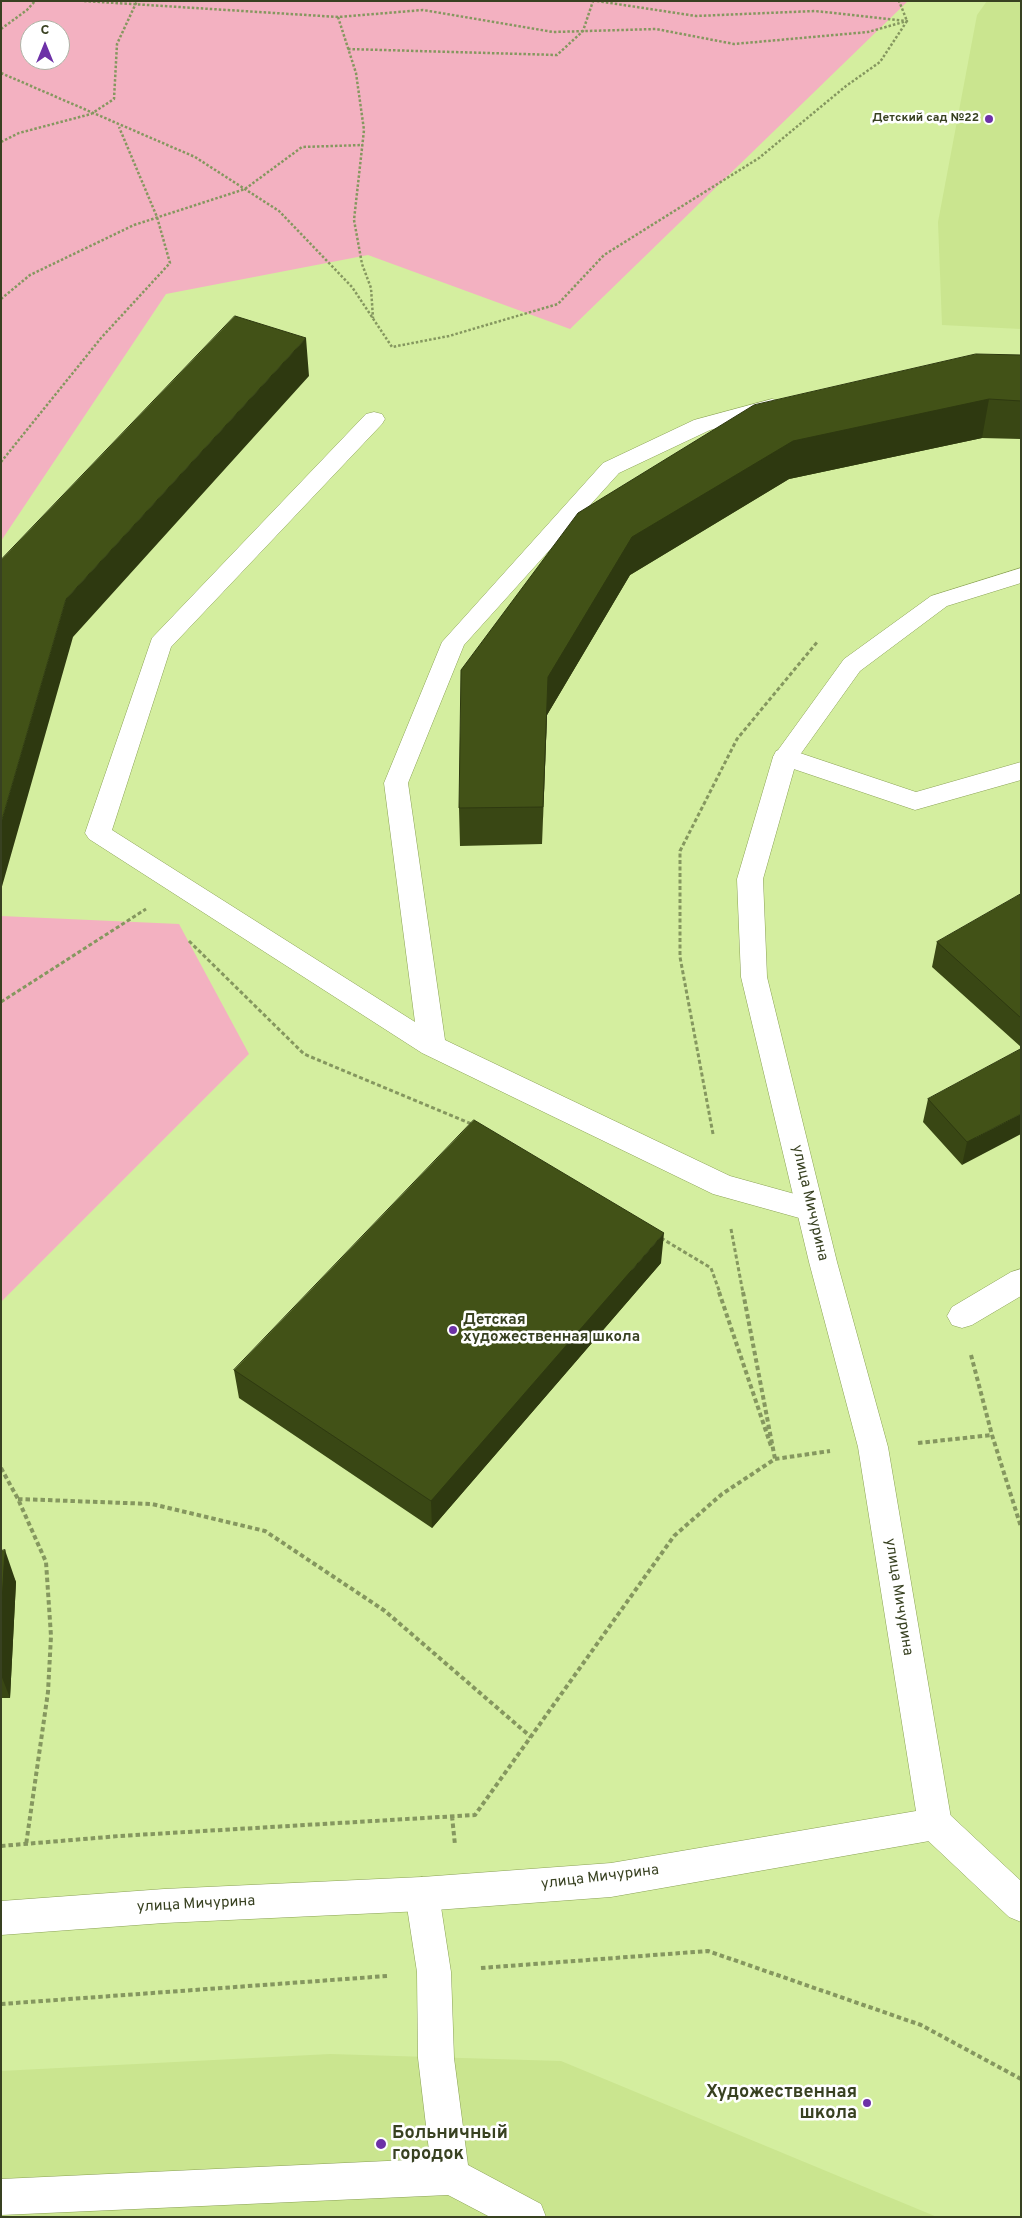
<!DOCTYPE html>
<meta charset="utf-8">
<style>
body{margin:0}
#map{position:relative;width:1022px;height:2218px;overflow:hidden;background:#d4ee9f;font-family:Overpass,sans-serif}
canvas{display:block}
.frame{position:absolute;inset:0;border:2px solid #384121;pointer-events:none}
.north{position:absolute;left:20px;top:20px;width:50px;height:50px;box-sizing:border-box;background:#fff;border:1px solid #afb3a6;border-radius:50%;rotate:0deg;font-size:14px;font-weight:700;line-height:20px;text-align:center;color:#384121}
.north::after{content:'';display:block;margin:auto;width:18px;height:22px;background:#6d31a7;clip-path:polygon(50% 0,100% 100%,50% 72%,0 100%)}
</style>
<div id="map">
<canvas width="1022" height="2218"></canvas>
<div class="frame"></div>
<div class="north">С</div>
</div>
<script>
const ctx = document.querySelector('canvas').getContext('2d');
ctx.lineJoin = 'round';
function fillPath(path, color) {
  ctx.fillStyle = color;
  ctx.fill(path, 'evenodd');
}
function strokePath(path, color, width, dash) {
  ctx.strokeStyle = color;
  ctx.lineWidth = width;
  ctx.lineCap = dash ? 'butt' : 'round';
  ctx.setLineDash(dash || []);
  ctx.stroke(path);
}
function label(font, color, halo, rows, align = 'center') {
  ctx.font = font + ' Overpass,sans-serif';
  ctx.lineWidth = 5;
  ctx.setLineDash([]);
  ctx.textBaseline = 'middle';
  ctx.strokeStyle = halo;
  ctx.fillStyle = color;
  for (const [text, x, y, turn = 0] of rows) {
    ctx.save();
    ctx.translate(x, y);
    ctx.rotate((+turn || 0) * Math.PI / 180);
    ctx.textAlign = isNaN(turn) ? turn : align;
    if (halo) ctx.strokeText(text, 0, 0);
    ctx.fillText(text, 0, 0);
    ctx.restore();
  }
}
fillPath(new Path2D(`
 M987,1H1021V329L942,325L938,222L977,15Z
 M330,2054L561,2061L937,2217H1V2071Z`), '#cae58f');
fillPath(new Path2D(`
 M1,1H908L570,329L368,255L166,294L1,541ZM30,30H60V60H30Z
 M1,916L179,924L249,1054L1,1302Z`), '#f3b1c1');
const service = new Path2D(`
 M772,399L780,401L783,406L780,411L710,430L619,473L464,645L408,783L445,1040L730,1176L820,1201L824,1209L820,1217L810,1221L713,1194L422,1053L89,839L85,833L152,638L366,414L374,412L382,414L385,419L382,424L171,647L112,830L415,1022L384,783L442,642L603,463L694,420Z
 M785,748L916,792L1021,762V780L915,810L776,763L773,757L776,751Z
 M422,1877L434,1882L439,1894L451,1972L454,2058L468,2165L541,2204L546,2217H490L448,2195L1,2215V2179L430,2159L418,2058L417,1972L405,1894L410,1882Z`);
const pedestrian = new Path2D(`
 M1021,1269V1296L972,1325L962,1328L952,1325L947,1316L952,1307L1011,1272Z`);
const minor = new Path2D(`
 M935,1808L947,1812L1021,1881V1922L1009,1917L923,1836L918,1824L923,1812Z`);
const tertiary = new Path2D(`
 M1021,568V583L947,606L860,671L797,759L763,879L767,977L837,1262L888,1447L952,1824L947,1836L935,1840L611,1897L422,1911L164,1923L1,1935V1901L164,1889L422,1877L611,1863L916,1811L858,1447L809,1262L741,977L737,879L773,757L844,659L931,596Z`);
strokePath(service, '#8aa155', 1);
strokePath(pedestrian, '#8aa155', 1);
strokePath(minor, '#8aa155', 1);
strokePath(tertiary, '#8aa155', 1);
strokePath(new Path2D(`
 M84,1L338,17L423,10L553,32L656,29L734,44L868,32L907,21L815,11L696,16L597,1
 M338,17L356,73L364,130L354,220L362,264L371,288L373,318
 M1,29L27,10L35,1
 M348,49L557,55L583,31L593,1
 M1,73L195,157L279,211L352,287L392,347L449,336L558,304L604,255L759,158L846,86L880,62L907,21L899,1
 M1,142L19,133L91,114L114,99L117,44L137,1
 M1,299L30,275L134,225L245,189L302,147L363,145
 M1,462L101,338L170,263L157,217L119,127`), '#85975f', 2.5, [2.5, 2]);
strokePath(new Path2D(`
 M189,941L304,1054L474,1125
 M1,1002L146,909
 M713,1134L680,957V851L737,739L818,641
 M731,1229L743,1293
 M661,1238L711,1268L720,1293`), '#85975f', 3, [4, 2.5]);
strokePath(new Path2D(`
 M719,1292L771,1446
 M743,1292L775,1459
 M971,1355L992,1435L1021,1527
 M918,1443L992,1435
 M1,1468L18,1499L46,1562L51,1636L48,1692L26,1845
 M18,1499L152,1504L265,1531L385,1611L531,1737
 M452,1816L455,1845
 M1,1846L119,1836L475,1815L674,1536L722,1494L775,1459L830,1451
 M481,1968L708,1951L921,2025L1021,2079
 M1,2004L387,1976`), '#85975f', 4, [4.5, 3]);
fillPath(service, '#fff');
fillPath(pedestrian, '#fff');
fillPath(minor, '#fff');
fillPath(tertiary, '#fff');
fillPath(new Path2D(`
 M1021,355V439L982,438L789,479L630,575L547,715L542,844L460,846L459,808L578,513Z
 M1021,894V1047L932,967L937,942Z
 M1021,1049L962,1165L923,1122L928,1099Z
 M661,1263L432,1528L239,1398L234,1370Z
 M1,1551L16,1582L10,1698H1Z`), '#394714');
fillPath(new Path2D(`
 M306,338L309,376L73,637L1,890V823L66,599Z
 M989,399L982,438L789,479L630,575L547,715L542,844L548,677L632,537L793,441Z
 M1021,1114V1134L962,1165L967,1142Z
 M664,1233L661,1263L432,1528L431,1501Z
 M5,1550L16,1582L10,1698L1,1675V1619Z`), '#2e3910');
const building = new Path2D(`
 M235,316L306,338L66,599L1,823V560Z
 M976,354L1021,355V401L989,399L793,441L632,537L548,677L543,807L459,808L461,670L578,513L754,405Z
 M1021,894V1018L937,942Z
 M1021,1049V1114L967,1142L928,1099Z
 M474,1120L664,1233L431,1501L234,1370Z
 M5,1550L1,1619V1551Z`);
fillPath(building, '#425217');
strokePath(building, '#2e3910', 1);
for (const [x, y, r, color] of [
 [989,119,5,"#6d31a7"],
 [453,1330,5,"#6d31a7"],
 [867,2103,5,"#6d31a7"],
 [381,2144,6,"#6d31a7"]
]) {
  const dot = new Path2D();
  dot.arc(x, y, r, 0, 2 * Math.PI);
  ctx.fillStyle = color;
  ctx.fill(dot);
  strokePath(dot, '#fff', 2);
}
label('bold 12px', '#384121', '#fff', [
 ["Детский сад №22",979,119]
], 'right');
label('15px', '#384121', '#fff', [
 ["улица Мичурина",809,1203,77],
 ["улица Мичурина",898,1597,81],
 ["улица Мичурина",600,1878,-7],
 ["улица Мичурина",196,1905,-3]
]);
label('bold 15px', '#384121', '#fff', [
 ["Детская",463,1321],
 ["художественная школа",463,1338]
], 'left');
label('bold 18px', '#384121', '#fff', [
 ["Художественная",857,2093],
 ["школа",857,2114],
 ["Больничный",392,2134,"left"],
 ["городок",392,2155,"left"]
], 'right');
</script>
